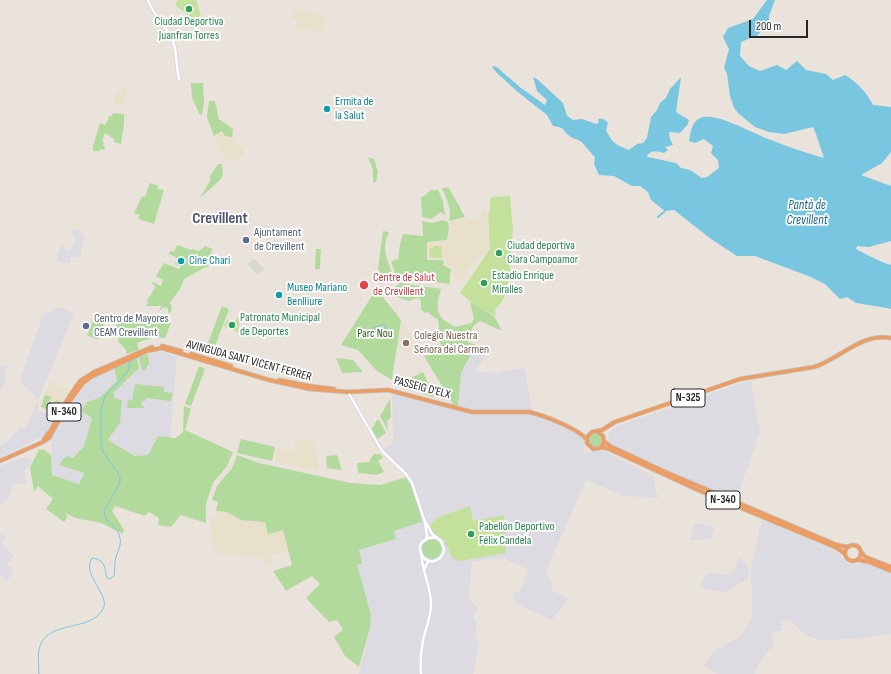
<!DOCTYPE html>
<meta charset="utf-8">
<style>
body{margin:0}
#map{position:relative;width:891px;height:674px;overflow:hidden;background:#e9e3db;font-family:"Sofia Sans Condensed",sans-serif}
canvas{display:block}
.scale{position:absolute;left:749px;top:20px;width:59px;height:18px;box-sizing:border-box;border:2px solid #282828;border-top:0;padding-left:5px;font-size:12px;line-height:14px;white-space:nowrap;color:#282828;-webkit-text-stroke:3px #fff;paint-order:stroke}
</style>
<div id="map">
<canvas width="891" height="674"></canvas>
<div class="scale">200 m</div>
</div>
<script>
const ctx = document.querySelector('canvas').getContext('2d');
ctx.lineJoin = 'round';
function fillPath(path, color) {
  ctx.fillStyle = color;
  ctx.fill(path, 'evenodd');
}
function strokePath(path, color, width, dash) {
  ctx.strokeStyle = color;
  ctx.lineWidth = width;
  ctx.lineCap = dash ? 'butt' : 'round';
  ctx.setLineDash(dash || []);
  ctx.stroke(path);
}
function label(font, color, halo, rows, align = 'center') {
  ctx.font = font + ' "Sofia Sans Condensed",sans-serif';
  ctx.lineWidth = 3.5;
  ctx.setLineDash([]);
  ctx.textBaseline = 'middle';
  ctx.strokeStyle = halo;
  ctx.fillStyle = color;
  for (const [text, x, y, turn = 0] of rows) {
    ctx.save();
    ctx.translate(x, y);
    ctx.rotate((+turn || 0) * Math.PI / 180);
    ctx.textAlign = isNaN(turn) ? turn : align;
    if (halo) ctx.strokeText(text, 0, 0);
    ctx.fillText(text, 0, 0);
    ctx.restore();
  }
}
fillPath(new Path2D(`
 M73,229L79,230L84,236L80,257H71V263H61L57,258V254L63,243L66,251H71V247L75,243L74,235H72Z
 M60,307L74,313L39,398L37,410L55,417L45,435L0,458V445L7,442L21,427L25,429L38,400L20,380L43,315Z
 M476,345L489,350L475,372L497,373L524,368L533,415L581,435L585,442L583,451L586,453L592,451H604L653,476L658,498L624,496L586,480L546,571L551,580L552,591L569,599L551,620L518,604L513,597L514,592H520L528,569L501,558L472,562L469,599L478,608L473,617L477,624L475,636L479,644L473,674H359L370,628L357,565L359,550L396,540L393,531L410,476L383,449L393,443L392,394L395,393L457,411L461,373Z
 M153,352H164L177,357L170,438L158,436L148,455L135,456L108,440L120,423L114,398V392L139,368L137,358Z
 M0,365L7,366L4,385L0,390Z
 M114,368L117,381L99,398L87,402L81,411L92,418L84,446L73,458L59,465L84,473L79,484L52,475L51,438L71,405L83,388L96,377Z
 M751,380L760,431L736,501L611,445L608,439L609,433L617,426Z
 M26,457L32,461L30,466L25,470L26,484L14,483L8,500L0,505V466Z
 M763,520L838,552L848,564L856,565L866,563L891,574V634H884L868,638H857L821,641L806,635L790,621L782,620V631L772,632L773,645L757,667L755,674H719L703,666L712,653L741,635L748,626L752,615L751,570L760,527Z
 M695,522L714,528L710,539L696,540L690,539Z
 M0,533L7,536L1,542L14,557L7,563L13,572L7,581L0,574Z
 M739,557L748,566L749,578L724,593L700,587L705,575L709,572L729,575L733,571Z`), '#dddbe2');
fillPath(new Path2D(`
 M295,7L301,11L324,14L322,32L296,29L297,22L291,17Z
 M122,86L127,88L126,104L113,103L115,96Z
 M222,132L225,136L235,138L237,146L244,147V155L236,160L226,161L214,137Z
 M481,210H487L490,249L484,257L480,254L461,281L452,275L455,268L445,264L446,260L442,259H429L428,243L448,242L451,226L450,221L460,219H482Z
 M401,322L412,337L416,352L397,349Z
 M50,381L69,390L56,414L39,407Z
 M296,439L315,442L319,470L318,471L275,462L277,449L293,451Z
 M216,511L227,512L241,520L265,522L283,530L289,552L272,555V562L269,566L260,558L256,557L230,554L218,555L215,552L213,545L210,518H215Z`), '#e9e0cc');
fillPath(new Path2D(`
 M191,83H203L204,102L202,115H200L192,98Z
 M209,101H215L219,119L233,129L232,137L225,136L222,131L214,136L207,117Z
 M113,113L124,114V124L121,144L114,142V139L105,133L102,141L104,142L103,146L105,147L104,150L100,149V151H93V146L100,123L105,125L107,122L109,116H112Z
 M368,157L374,159L378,172L376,182H373V170Z
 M218,164H222L223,175L220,180L200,198L211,179L209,178Z
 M150,183L158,186L157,189L164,190L154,224L138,219L140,214H137L134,213L142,196L145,197Z
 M443,188H449L465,217L449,221C452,211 447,198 442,189Z
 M431,190H438L443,201L445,216L441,212L431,219L422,217L421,198Z
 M442,220L448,222L449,227L447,240L427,242V260H442L444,261L443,265L452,270L450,273V284L396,276L391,261L398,259L400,244L403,234L423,236L422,221L433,223Z
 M383,231L389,232C381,250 387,258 393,275L383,276L378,269Z
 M177,245L191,250L192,249L199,251L205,246L213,249L211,252L212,257L208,267L204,268L184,279L180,289L169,304L172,305L171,312L168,313V308L164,307L158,312L162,306H146L148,302L147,301L156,286L151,283L153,282L161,286L163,280L156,276L164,263L179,269L181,267L175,264L177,258L169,254L170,251L174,252Z
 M316,249H321L320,269H315Z
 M400,283L441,289C435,310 435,316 455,327L471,323L474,319L470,302L494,316L502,331L480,321L473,326L468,342L476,345L461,373L458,407L454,406L424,356L441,350L438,319L432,316L428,312L425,313L421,309V300L417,298L409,301L391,295V290Z
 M375,291L382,296L401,320L392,380L376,370L358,350L341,345Z
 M222,306L229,309L212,354L205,351Z
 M150,314L157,315V322L171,323L165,338L154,337L137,343L139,350L126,354V350L118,341L120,334L115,331L116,328L115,326L121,322H129L128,317H130V321H150Z
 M94,319L104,324L98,340L87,335Z
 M148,354L149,363L144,371L142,370L139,358Z
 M137,358L139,368L114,392V398L122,400L120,423L108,440L135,456L148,455L158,436L176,438L184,431L183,430L184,406L191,409L185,430L233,452L227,466L213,483L206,503V523L181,515L171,527L158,525L159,518L149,512L145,516L115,506L112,511L124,530L123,534L101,523L76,518L67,514L65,508L67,518L64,522L46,509L53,499L38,486L34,492L30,467L39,450L43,449L51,455L52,475L79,484L84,473L59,465L66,456L73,458L84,446L92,418L81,411L87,402L99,398L117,381L114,368Z
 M336,358L353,360L363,372L342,373Z
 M199,366L205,369L191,406L185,404Z
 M423,372L434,396L432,397L421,393L423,385L411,378Z
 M135,384L164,387V392L173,393L170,401L146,398L145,401H142L141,406H144V408H127L128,400L132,401Z
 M45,395L51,397L49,402L56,405L54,404L56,400L62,403L56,412L41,407Z
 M390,399L391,417L387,421L388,431L380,416Z
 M377,420H379L386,433L377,439L372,429Z
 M589 440a7 7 0 1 1 14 0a7 7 0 1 1-14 0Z
 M241,439L275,447L272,461L237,453Z
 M374,454H380L383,457L378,461L384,472L377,475L358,473L357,463L377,461H369Z
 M237,455L259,463L351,483L380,485L410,476L422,522L394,531L396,539L359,550L362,564L357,565L371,615L370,628L359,667L345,656L334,637L343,630L337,620L329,622L306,598L320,584L312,576L286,591L273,571L292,565L283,530L268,534L265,522L241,520L227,512L216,511L218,502L212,500L217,486L232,468Z
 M337,455L342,470L327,468L326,456Z
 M422 549a10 10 0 1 1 20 0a10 10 0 1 1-20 0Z`), '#b3da9d');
fillPath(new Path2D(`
 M177,0H196L201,15L197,18L195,17L193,18L176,6Z
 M510,196L513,231L511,246L510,275L503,300L495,310L496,316L476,306L460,293L490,249L488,212L490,211V198L492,197Z
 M434,246H441L442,258L430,257L429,248H434Z
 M237,318L240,319L238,332L224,326L227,320L235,323Z
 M470,506L473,521L504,515L506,553L460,561L455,559L452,557L444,540L434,533L430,526L436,518Z`), '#c3e19a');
fillPath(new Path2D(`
 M254,259L256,260L264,269L257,275L248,264Z`), '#dad6d2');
fillPath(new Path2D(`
 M767,0H775L769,16V23L758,35L741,42L740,56L749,66L760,71L777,65L786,70L797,61L806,70L826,74L833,80L845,75C857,82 867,93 873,105L891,107V152L882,163L861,175L891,186V241L869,247L857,246L856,249C868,255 878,261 891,265V309L887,308L856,303L847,297L840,299L825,284L811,277L755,256H737L711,239L674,210L665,211L651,200L648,192L640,186H632L614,176L599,175L594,164L595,157C590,153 584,143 580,141C577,139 574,139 571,137C561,130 567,128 553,126L547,115L519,93L497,73L492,67L495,66L499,69L521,88L545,105L547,100L537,91L533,77L537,79L563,103L567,116L573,120L582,119L596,124L599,122L598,119C603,118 606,120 608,123L606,130C613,144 615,144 629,150L637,144L643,143L647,138L651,117L657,110L660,103L666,98L670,89L681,77L676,112L689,120L688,124L680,133L669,132L670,139L673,145L665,147L668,150L664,153C656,151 653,150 647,155L648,157L676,163L681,168L690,170L702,178L707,177L719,168L718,160L711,153L713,146L704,139L695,143L689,141C691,131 692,119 704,117C720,114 754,134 771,140C788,147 806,153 824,158L816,134L813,127L784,134L769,132L755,127L739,114L734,108L730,96L727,74L724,68L729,49L723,37L728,28L753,19Z`), '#79c6e1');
strokePath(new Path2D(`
 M384,325L386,328L385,330L383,328L378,329L384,333L382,336L379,335L376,337L371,332L373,328Z
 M39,674C39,665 37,655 40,646C49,620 91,632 103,609C111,595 81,575 92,558C106,560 104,567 107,578L110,579L114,576C115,570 114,563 116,557C119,548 123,542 118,532C113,525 104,520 104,511L120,483V476L103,452L101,444V411L105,396L129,370L130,361`), '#79c6e1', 1);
strokePath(new Path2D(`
 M658,217L665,211`), '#79c6e1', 2);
const secondary = new Path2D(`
 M148,0C152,14 167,26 173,41C177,51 176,67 179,79
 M348,392L382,451L406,474L412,483L425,522L427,536L426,539
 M427,524L432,534L441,541L444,549C441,568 418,564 420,545C424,539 429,536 437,538
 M421,553C422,571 431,587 431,604C431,617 426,628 423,640C421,651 420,663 421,674
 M424,571L426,565L429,561`);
const highway = new Path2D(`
 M162,346L181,351
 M191,354L231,366
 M279,380L309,386L334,389
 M598,432L603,436L604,443L600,448L593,449L587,443L588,436L592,432L602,430L615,422L740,379L814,367C840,359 862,332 891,338
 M44,439L51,430L67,400L80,381L94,372L152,347
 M605,442L610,446L661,470L837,545L848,547
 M601,447L609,449L698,490L837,548L845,554
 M0,461L43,442L49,438L69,402L83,383L91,377L147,351L162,348L269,380L310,389L348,392L388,390L472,412H529C543,415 579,429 587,440
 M845 553a8 8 0 1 1 16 0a8 8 0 1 1-16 0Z
 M862,553L865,557L891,567
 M859,560L869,562L891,571`);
strokePath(secondary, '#d1d4e0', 4);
strokePath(highway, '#c3c3c3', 5);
strokePath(secondary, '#fff', 2.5);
strokePath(highway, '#ec9d63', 3.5);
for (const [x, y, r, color] of [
 [189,9,4,"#2e9e5b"],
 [327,109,4,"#0f9aa8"],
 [246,240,4,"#5c6f8a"],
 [499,253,4,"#2e9e5b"],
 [181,261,4,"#0f9aa8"],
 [484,283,4,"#2e9e5b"],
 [364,285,5,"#e0444e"],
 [279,295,4,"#0f9aa8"],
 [232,325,4,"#2e9e5b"],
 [86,326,4,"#5c6f8a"],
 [406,343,4,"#8d6e63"],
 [471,534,4,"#2e9e5b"]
]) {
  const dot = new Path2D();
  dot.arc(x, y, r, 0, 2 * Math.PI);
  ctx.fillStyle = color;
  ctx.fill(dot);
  strokePath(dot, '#fff', 1.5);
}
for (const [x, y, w] of [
 [688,398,34],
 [64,412,34],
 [723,500,34]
]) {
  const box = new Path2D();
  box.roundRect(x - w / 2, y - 9, w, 18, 3);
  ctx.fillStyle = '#fff';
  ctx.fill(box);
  strokePath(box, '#282828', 1);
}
label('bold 11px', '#282828', null, [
 ["N-325",688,398],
 ["N-340",64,412],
 ["N-340",723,500]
]);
label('12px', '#27864d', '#fff', [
 ["Ciudad Deportiva",189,22,"center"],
 ["Juanfran Torres",189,36,"center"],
 ["Ciudad deportiva",507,246],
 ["Clara Campoamor",507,260],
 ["Estadio Enrique",492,276],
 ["Miralles",492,290],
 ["Patronato Municipal",240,318],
 ["de Deportes",240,332],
 ["Pabellón Deportivo",479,527],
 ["Félix Candela",479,541]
], 'left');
label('12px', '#0d838f', '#fff', [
 ["Ermita de",335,102],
 ["la Salut",335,116],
 ["Cine Chari",189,261],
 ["Museo Mariano",287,288],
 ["Benlliure",287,302]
], 'left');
label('12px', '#4e5e75', '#fff', [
 ["Ajuntament",254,233],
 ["de Crevillent",254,247],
 ["Centro de Mayores",94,319],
 ["CEAM Crevillent",94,333]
], 'left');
label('12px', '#be3a42', '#fff', [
 ["Centre de Salut",373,278],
 ["de Crevillent",373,292]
], 'left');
label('12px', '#2e5d21', '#fff', [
 ["Parc Nou",375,334]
]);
label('12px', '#785e54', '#fff', [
 ["Colegio Nuestra",414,336],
 ["Señora del Carmen",414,350]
], 'left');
label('12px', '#282828', '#fff', [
 ["AVINGUDA SANT VICENT FERRER",249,361,15],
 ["PASSEIG D'ELX",422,388,15]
]);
label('italic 13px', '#1b6589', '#fff', [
 ["Pantà de",807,206],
 ["Crevillent",807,221]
]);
label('bold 16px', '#4e5574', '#fff', [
 ["Crevillent",220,219]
]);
</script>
